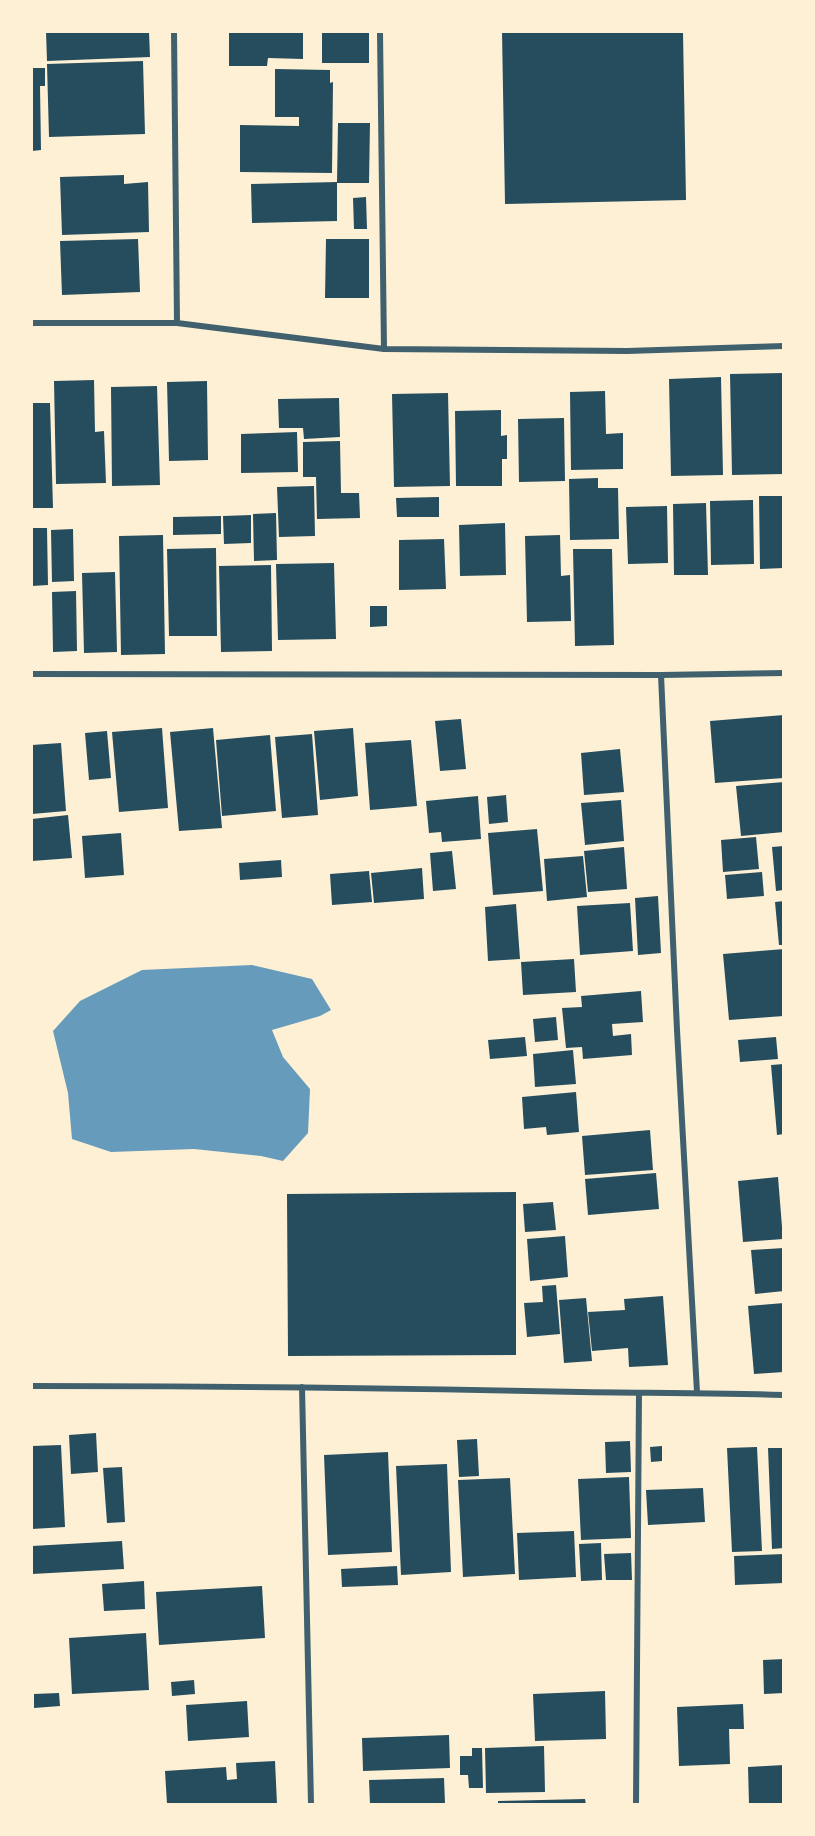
<!DOCTYPE html>
<style>
body{margin:0}
#map{position:relative;width:815px;height:1836px;overflow:hidden;background:#fdf0d5;font-family:"Roboto Serif",serif}
canvas{display:block}
.frame{position:absolute;inset:0;border:33px solid #fdf0d5;pointer-events:none}
</style>
<div id="map">
<canvas width="815" height="1836"></canvas>
<div class="frame"></div>
</div>
<script>
const ctx = document.querySelector('canvas').getContext('2d');
ctx.lineJoin = 'round';
function fillPath(path, color) {
  ctx.fillStyle = color;
  ctx.fill(path, 'evenodd');
}
function strokePath(path, color, width, dash) {
  ctx.strokeStyle = color;
  ctx.lineWidth = width;
  ctx.lineCap = dash ? 'butt' : 'round';
  ctx.setLineDash(dash || []);
  ctx.stroke(path);
}
fillPath(new Path2D(`
 M252,965L312,979L331,1010L320,1016L272,1030L283,1057L310,1089L308,1133L283,1161L261,1156L194,1149L111,1152L72,1139L68,1093L53,1031L80,1001L142,970Z`), '#669bbc');
fillPath(new Path2D(`
 M46,32H149L150,57L47,61Z
 M229,32H303V59L268,58L267,66H229Z
 M322,32H369V63H322Z
 M502,32H683L686,200L505,204Z
 M143,61L145,134L49,137L47,64Z
 M32,68H45V86H40L41,150L32,151Z
 M275,69L330,70V83L333,82L332,173L240,172V125L299,126V117H275Z
 M338,123H370L369,183H337Z
 M124,175V184L148,182L149,232L62,235L60,177Z
 M337,182V221L252,223L251,184Z
 M366,197L367,229H354L353,198Z
 M138,239L140,292L62,295L60,241Z
 M326,239H369V298H325Z
 M784,373V474L732,475L730,374Z
 M721,377L723,475L671,476L669,379Z
 M94,380L95,432L104,431L106,483L56,484L54,381Z
 M207,381L208,460L169,461L167,382Z
 M157,386L160,485L112,486L111,387Z
 M605,391L606,434L623,433V469L571,470L570,392Z
 M448,393L450,486L394,487L392,394Z
 M339,398L340,437L304,439L303,428H279L278,399Z
 M32,403H50L53,508H32Z
 M501,410V436L507,435V459H502V486H456L455,411Z
 M564,418L565,481L519,482L518,419Z
 M297,432L298,472L241,473V434Z
 M340,441L341,493H359L360,518L317,519L316,477H303V442Z
 M598,478V488H618L619,539L570,540L569,479Z
 M314,486L315,536L279,537L277,487Z
 M759,496H784V568L760,569Z
 M439,497V517H397L396,498Z
 M753,500L754,564L711,565L710,501Z
 M706,503L708,575H674L673,504Z
 M667,506L668,563L628,564L626,507Z
 M276,513L277,560L254,561L253,514Z
 M251,515V543L224,544L223,516Z
 M221,516V534L173,535V517Z
 M505,523L506,575L460,576L459,525Z
 M32,528H47L48,585L32,586Z
 M73,529L74,581L52,582L51,530Z
 M163,535L165,654L121,655L119,536Z
 M560,535L561,576L570,575L571,621L527,622L525,536Z
 M444,539L446,589L399,590V540Z
 M216,548L217,636H169L167,549Z
 M573,549H612L614,645L575,646Z
 M334,563L336,639L278,640L276,564Z
 M271,565L272,651L221,652L219,566Z
 M115,572L117,652L84,653L82,573Z
 M76,591L77,651L53,652L52,592Z
 M370,606H387V626L370,627Z
 M784,715V778L715,783L710,721Z
 M461,719L466,769L440,771L435,721Z
 M162,728L168,808L119,812L112,732Z
 M213,728L222,828L179,831L170,732Z
 M353,728L358,796L320,800L314,731Z
 M107,731L111,778L89,780L85,733Z
 M312,734L318,815L282,818L275,737Z
 M270,735L276,811L222,816L216,740Z
 M411,740L417,806L370,810L365,743Z
 M61,743L66,811L32,814V745Z
 M620,749L624,792L584,795L581,753Z
 M784,782V832L741,836L736,786Z
 M506,795L508,822L489,824L487,797Z
 M478,796L481,839L442,842L441,832L429,833L426,801Z
 M621,800L624,841L585,845L581,803Z
 M68,815L72,858L32,861V819Z
 M537,829L543,891L493,895L488,833Z
 M121,833L124,875L85,878L82,836Z
 M756,837L759,869L723,872L721,840Z
 M784,846V890L776,891L772,847Z
 M624,847L627,889L588,892L584,851Z
 M452,851L456,889L433,891L430,853Z
 M583,856L587,897L547,901L544,859Z
 M281,860L282,877L240,880L239,863Z
 M422,868L424,899L374,903L371,873Z
 M369,871L372,902L332,905L330,874Z
 M762,872L764,896L727,899L725,875Z
 M658,896L661,953L638,955L635,898Z
 M784,901V945H779L775,902Z
 M630,903L633,951L580,955L577,906Z
 M516,904L520,959L488,961L485,907Z
 M784,949V1016L729,1020L723,954Z
 M574,959L576,992L523,995L521,962Z
 M641,991L643,1022L612,1024L613,1036L631,1034L632,1055L583,1059L582,1047L566,1048L562,1008L582,1007L581,996Z
 M556,1017L558,1040L535,1042L533,1019Z
 M525,1037L527,1056L490,1059L488,1040Z
 M776,1037L778,1059L740,1062L738,1040Z
 M573,1050L576,1084L535,1087L533,1054Z
 M784,1064V1134L777,1135L771,1065Z
 M576,1092L579,1132L547,1135L546,1127L524,1129L522,1097Z
 M650,1130L653,1170L585,1175L582,1136Z
 M656,1173L659,1209L588,1215L585,1179Z
 M778,1177L783,1239L743,1242L738,1181Z
 M516,1192V1355L288,1356L287,1194Z
 M553,1202L556,1230L525,1232L523,1204Z
 M565,1236L568,1277L530,1281L527,1239Z
 M784,1248V1291L755,1294L751,1250Z
 M556,1285L560,1334L527,1337L524,1303L543,1302L542,1286Z
 M663,1296L668,1365L629,1367L628,1348L592,1351L588,1312L625,1310L624,1299Z
 M586,1298L592,1361L564,1363L559,1300Z
 M784,1303V1372L754,1374L748,1306Z
 M96,1433L98,1472L71,1474L69,1435Z
 M477,1439L479,1476L459,1477L457,1440Z
 M630,1441L631,1472L606,1473L605,1442Z
 M61,1445L65,1527L32,1529V1446Z
 M662,1446V1461L651,1462L650,1447Z
 M757,1447L762,1551L732,1552L727,1448Z
 M768,1448H784V1548L772,1549Z
 M388,1452L392,1552L328,1555L324,1455Z
 M447,1464L451,1572L401,1575L396,1466Z
 M122,1467L125,1522L107,1523L103,1468Z
 M629,1477L631,1538L581,1540L578,1479Z
 M510,1478L515,1574L463,1577L458,1480Z
 M703,1488L705,1522L648,1525L646,1490Z
 M574,1531L576,1577L519,1580L517,1533Z
 M122,1541L124,1569L32,1574V1546Z
 M601,1543L602,1580L581,1581L579,1544Z
 M631,1553L632,1580H606L604,1554Z
 M784,1554V1583L735,1585L734,1556Z
 M397,1566L398,1585L342,1587L341,1569Z
 M144,1581L145,1609L104,1611L102,1584Z
 M262,1586L265,1638L159,1645L156,1592Z
 M146,1633L149,1690L72,1694L69,1638Z
 M784,1659V1693L764,1694L763,1660Z
 M194,1680L195,1694L172,1696L171,1682Z
 M605,1691L606,1739L535,1741L533,1694Z
 M59,1693L60,1706L34,1708V1694Z
 M247,1701L249,1737L188,1741L186,1705Z
 M743,1704L744,1729H729L730,1764L679,1766L677,1707Z
 M449,1735L450,1768L363,1771L362,1738Z
 M544,1746L545,1792L486,1793L485,1748Z
 M472,1748H482L483,1788H469L468,1775H460V1756H472Z
 M275,1761L277,1804H167L165,1771L226,1767L227,1780L237,1779L236,1763Z
 M784,1765V1804H749L748,1767Z
 M444,1778L445,1803L370,1804L369,1780Z
 M585,1799L586,1804H498V1801Z`), '#264d5e');
strokePath(new Path2D(`
 M174,32L177,323
 M380,32L384,349
 M32,323H177L384,349L627,351L784,346
 M32,674L661,675L784,673
 M661,675L677,1030L697,1392
 M32,1386C214,1386 397,1388 580,1392C648,1393 716,1393 784,1395
 M302,1387L311,1804
 M636,1804L639,1393`), '#3f606c', 6);
</script>
